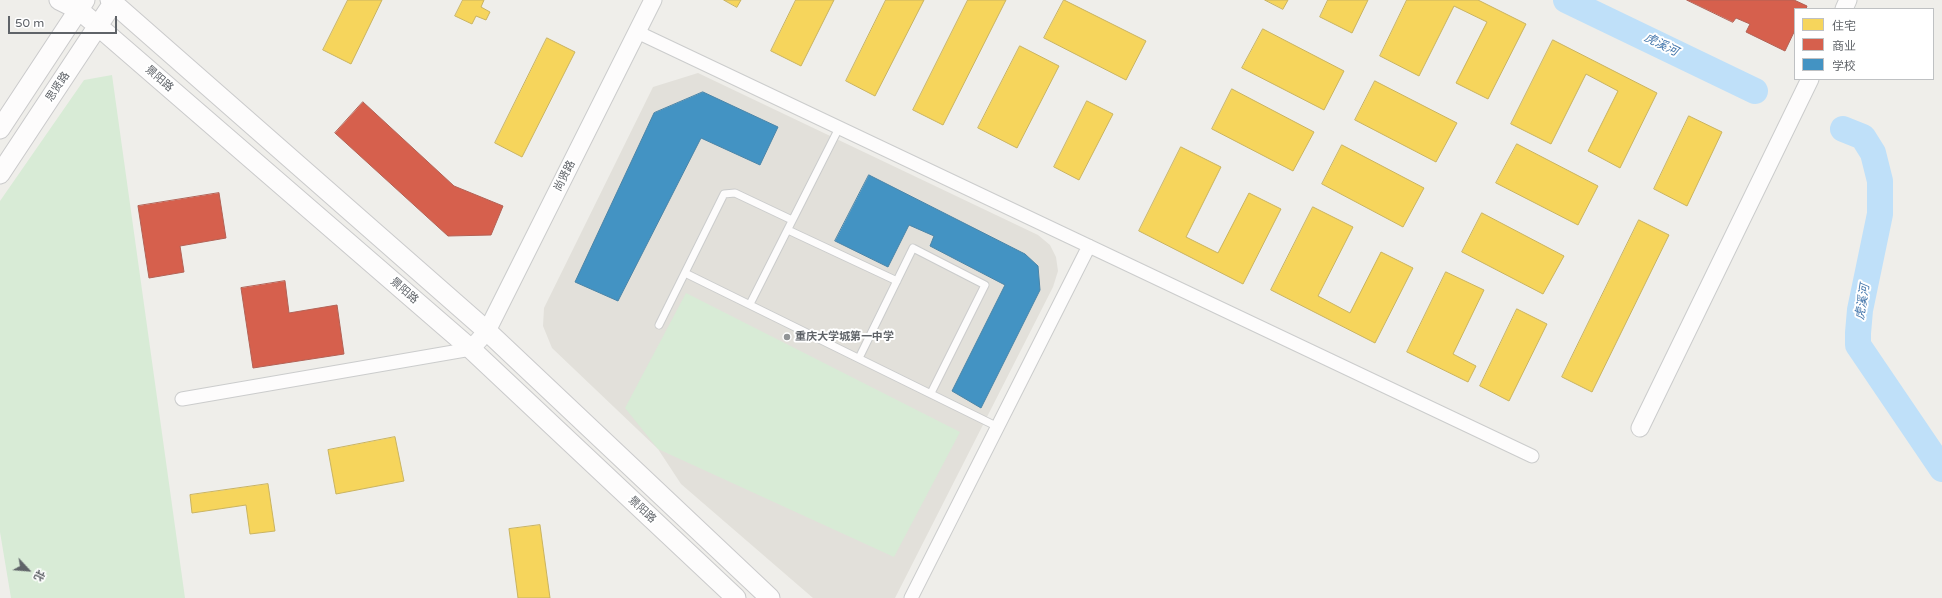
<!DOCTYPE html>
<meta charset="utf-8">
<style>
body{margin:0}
#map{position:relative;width:1942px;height:598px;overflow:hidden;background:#efeeea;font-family:"Varela Round","Noto Sans SC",sans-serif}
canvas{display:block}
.legend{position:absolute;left:1794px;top:8px;width:140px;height:72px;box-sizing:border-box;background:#fff;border:1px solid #bfc1c3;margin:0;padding:5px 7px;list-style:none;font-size:12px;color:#5f6368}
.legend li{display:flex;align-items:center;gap:8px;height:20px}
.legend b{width:20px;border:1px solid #bfc1c3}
.north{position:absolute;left:8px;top:550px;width:40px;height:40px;-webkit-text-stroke:3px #fff;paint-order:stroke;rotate:116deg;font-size:11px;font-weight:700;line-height:16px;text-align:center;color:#5f6368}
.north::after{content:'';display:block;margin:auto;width:14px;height:18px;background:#5f6368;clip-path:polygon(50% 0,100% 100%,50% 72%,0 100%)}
.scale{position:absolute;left:8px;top:16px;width:109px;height:18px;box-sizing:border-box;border:2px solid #5f6368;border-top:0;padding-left:5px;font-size:12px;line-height:14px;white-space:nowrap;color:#5f6368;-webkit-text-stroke:3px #fff;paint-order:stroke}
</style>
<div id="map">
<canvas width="1942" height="598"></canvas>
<ul class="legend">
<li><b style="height:11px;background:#f6d55c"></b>住宅</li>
<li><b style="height:11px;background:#d6604d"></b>商业</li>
<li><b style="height:11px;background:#4393c3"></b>学校</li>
</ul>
<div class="north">北</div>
<div class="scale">50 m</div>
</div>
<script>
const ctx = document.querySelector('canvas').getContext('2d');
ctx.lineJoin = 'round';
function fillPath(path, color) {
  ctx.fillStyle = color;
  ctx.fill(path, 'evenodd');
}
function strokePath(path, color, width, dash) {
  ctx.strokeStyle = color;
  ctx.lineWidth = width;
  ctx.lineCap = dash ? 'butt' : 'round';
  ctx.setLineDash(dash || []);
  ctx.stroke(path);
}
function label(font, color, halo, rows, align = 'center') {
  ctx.font = font + ' "Varela Round","Noto Sans SC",sans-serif';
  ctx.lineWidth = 4;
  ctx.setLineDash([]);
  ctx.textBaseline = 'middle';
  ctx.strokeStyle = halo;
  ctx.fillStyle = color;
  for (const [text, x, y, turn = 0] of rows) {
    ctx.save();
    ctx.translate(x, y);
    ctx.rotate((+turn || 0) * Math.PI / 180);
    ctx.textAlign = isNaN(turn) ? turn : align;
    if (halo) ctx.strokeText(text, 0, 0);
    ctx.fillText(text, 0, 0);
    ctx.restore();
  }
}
fillPath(new Path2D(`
 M698,73L1038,235L1050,245L1056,257L1058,271L1053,287L895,598H813L681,484L658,449L552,348L543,326L544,308L653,87Z`), '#e2e0da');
fillPath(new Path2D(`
 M112,75L185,598H11L0,532V201L84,80Z
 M686,293L960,432L894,557L658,449L625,408Z`), '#d8ebd6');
const homes = new Path2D(`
 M348,0H382L351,64L323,50Z
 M463,0H484L481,7L490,12L486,20L476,16L472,24L455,16Z
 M724,0H741L737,7Z
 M796,0H834L801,66L771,51Z
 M886,0H924L875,96L846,81Z
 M968,0H1006L943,125L913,110Z
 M1064,0L1146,41L1126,80L1044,38Z
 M1265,0H1288L1283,9Z
 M1328,0H1368L1352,33L1320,17Z
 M1407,0H1478L1526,24L1488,99L1456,83L1487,22L1454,6L1419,76L1380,56Z
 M1263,29L1344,71L1324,110L1242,68Z
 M547,38L575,52L522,157L495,143Z
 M1553,40L1657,93L1620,168L1588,151L1618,91L1586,74L1551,144L1511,124Z
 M1020,46L1059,66L1017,148L978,128Z
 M1375,81L1457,123L1436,162L1355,120Z
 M1232,89L1314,132L1293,171L1212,129Z
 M1087,101L1113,114L1079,180L1054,167Z
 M1689,116L1722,132L1687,206L1654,189Z
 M1517,144L1598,186L1578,225L1496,183Z
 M1342,145L1424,188L1403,227L1322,184Z
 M1181,147L1221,167L1186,237L1218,253L1249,193L1281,209L1243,284L1139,231Z
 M1313,207L1353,227L1318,296L1350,313L1381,252L1413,268L1375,343L1271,290Z
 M1482,213L1564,256L1543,294L1462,252Z
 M1639,220L1669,235L1592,392L1562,377Z
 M1446,272L1484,290L1453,354L1476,366L1468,382L1407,352Z
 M1517,309L1547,324L1509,401L1480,386Z
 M395,437L404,481L336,494L328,450Z
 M268,484L275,531L250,534L246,505L192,513L190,495Z
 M540,525L550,598H518L509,529Z`);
fillPath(homes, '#f6d55c');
strokePath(homes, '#c9b360', 1);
const shops = new Path2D(`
 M1687,0H1794L1807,6L1806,9H1795V30L1785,51L1746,32L1750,24L1736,18L1733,22Z
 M363,102L454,186L503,206L491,235L448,236L335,133Z
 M219,193L226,238L180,246L184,272L149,278L138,206Z
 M285,281L289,313L337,305L344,354L253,368L241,288Z`);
fillPath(shops, '#d6604d');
strokePath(shops, '#b26155', 1);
const schools = new Path2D(`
 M703,92L778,127L760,165L701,138L618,301L575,282L654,113Z
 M869,175L1025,254L1038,266L1040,290L981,408L952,391L1005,285L930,246L934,236L909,225L888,267L835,241Z`);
fillPath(schools, '#4393c3');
strokePath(schools, '#4b85a8', 1);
strokePath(new Path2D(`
 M1566,0L1755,91
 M1843,129L1863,137L1873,153L1880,181V214L1860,310L1858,333V345L1942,469`), '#bfe0f9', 26);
const service = new Path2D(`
 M788,230L897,281
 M685,273L998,427
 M750,304L839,128
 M659,325L724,194L735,193L792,220
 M859,358L913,248L985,285L931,393`);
const minor = new Path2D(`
 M637,32L1532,456
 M182,399L471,349
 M911,598L1089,246`);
const tertiary = new Path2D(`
 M1844,9L1848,0
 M471,349L487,331L653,0
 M1640,428L1810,79`);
const secondary = new Path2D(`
 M59,0L79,10L99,27L471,349L736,598
 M110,0L487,331L770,598
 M0,129L85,0
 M0,174L115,0`);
strokePath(service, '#cbcccc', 9);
strokePath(minor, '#cbcccc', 15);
strokePath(tertiary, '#cbcccc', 19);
strokePath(secondary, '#cacacb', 21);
strokePath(service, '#fdfcfc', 7);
strokePath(minor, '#fdfcfc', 13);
strokePath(tertiary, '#fdfcfc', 17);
strokePath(secondary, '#fdfcfc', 19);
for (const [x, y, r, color] of [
 [787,337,4,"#919496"]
]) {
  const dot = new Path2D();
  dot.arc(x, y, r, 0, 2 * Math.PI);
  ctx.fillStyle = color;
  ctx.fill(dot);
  strokePath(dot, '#fff', 1.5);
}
label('11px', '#5f6368', '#fff', [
 ["景阳路",159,79,41],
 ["思贤路",58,87,-56],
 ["尚贤路",565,176,-63],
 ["景阳路",404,291,41],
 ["景阳路",642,510,43]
]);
label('bold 11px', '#5f6368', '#fff', [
 ["重庆大学城第一中学",795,337]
], 'left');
label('italic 12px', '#4174aa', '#fff', [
 ["虎溪河",1661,45,26],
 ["虎溪河",1863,302,-81]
]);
</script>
